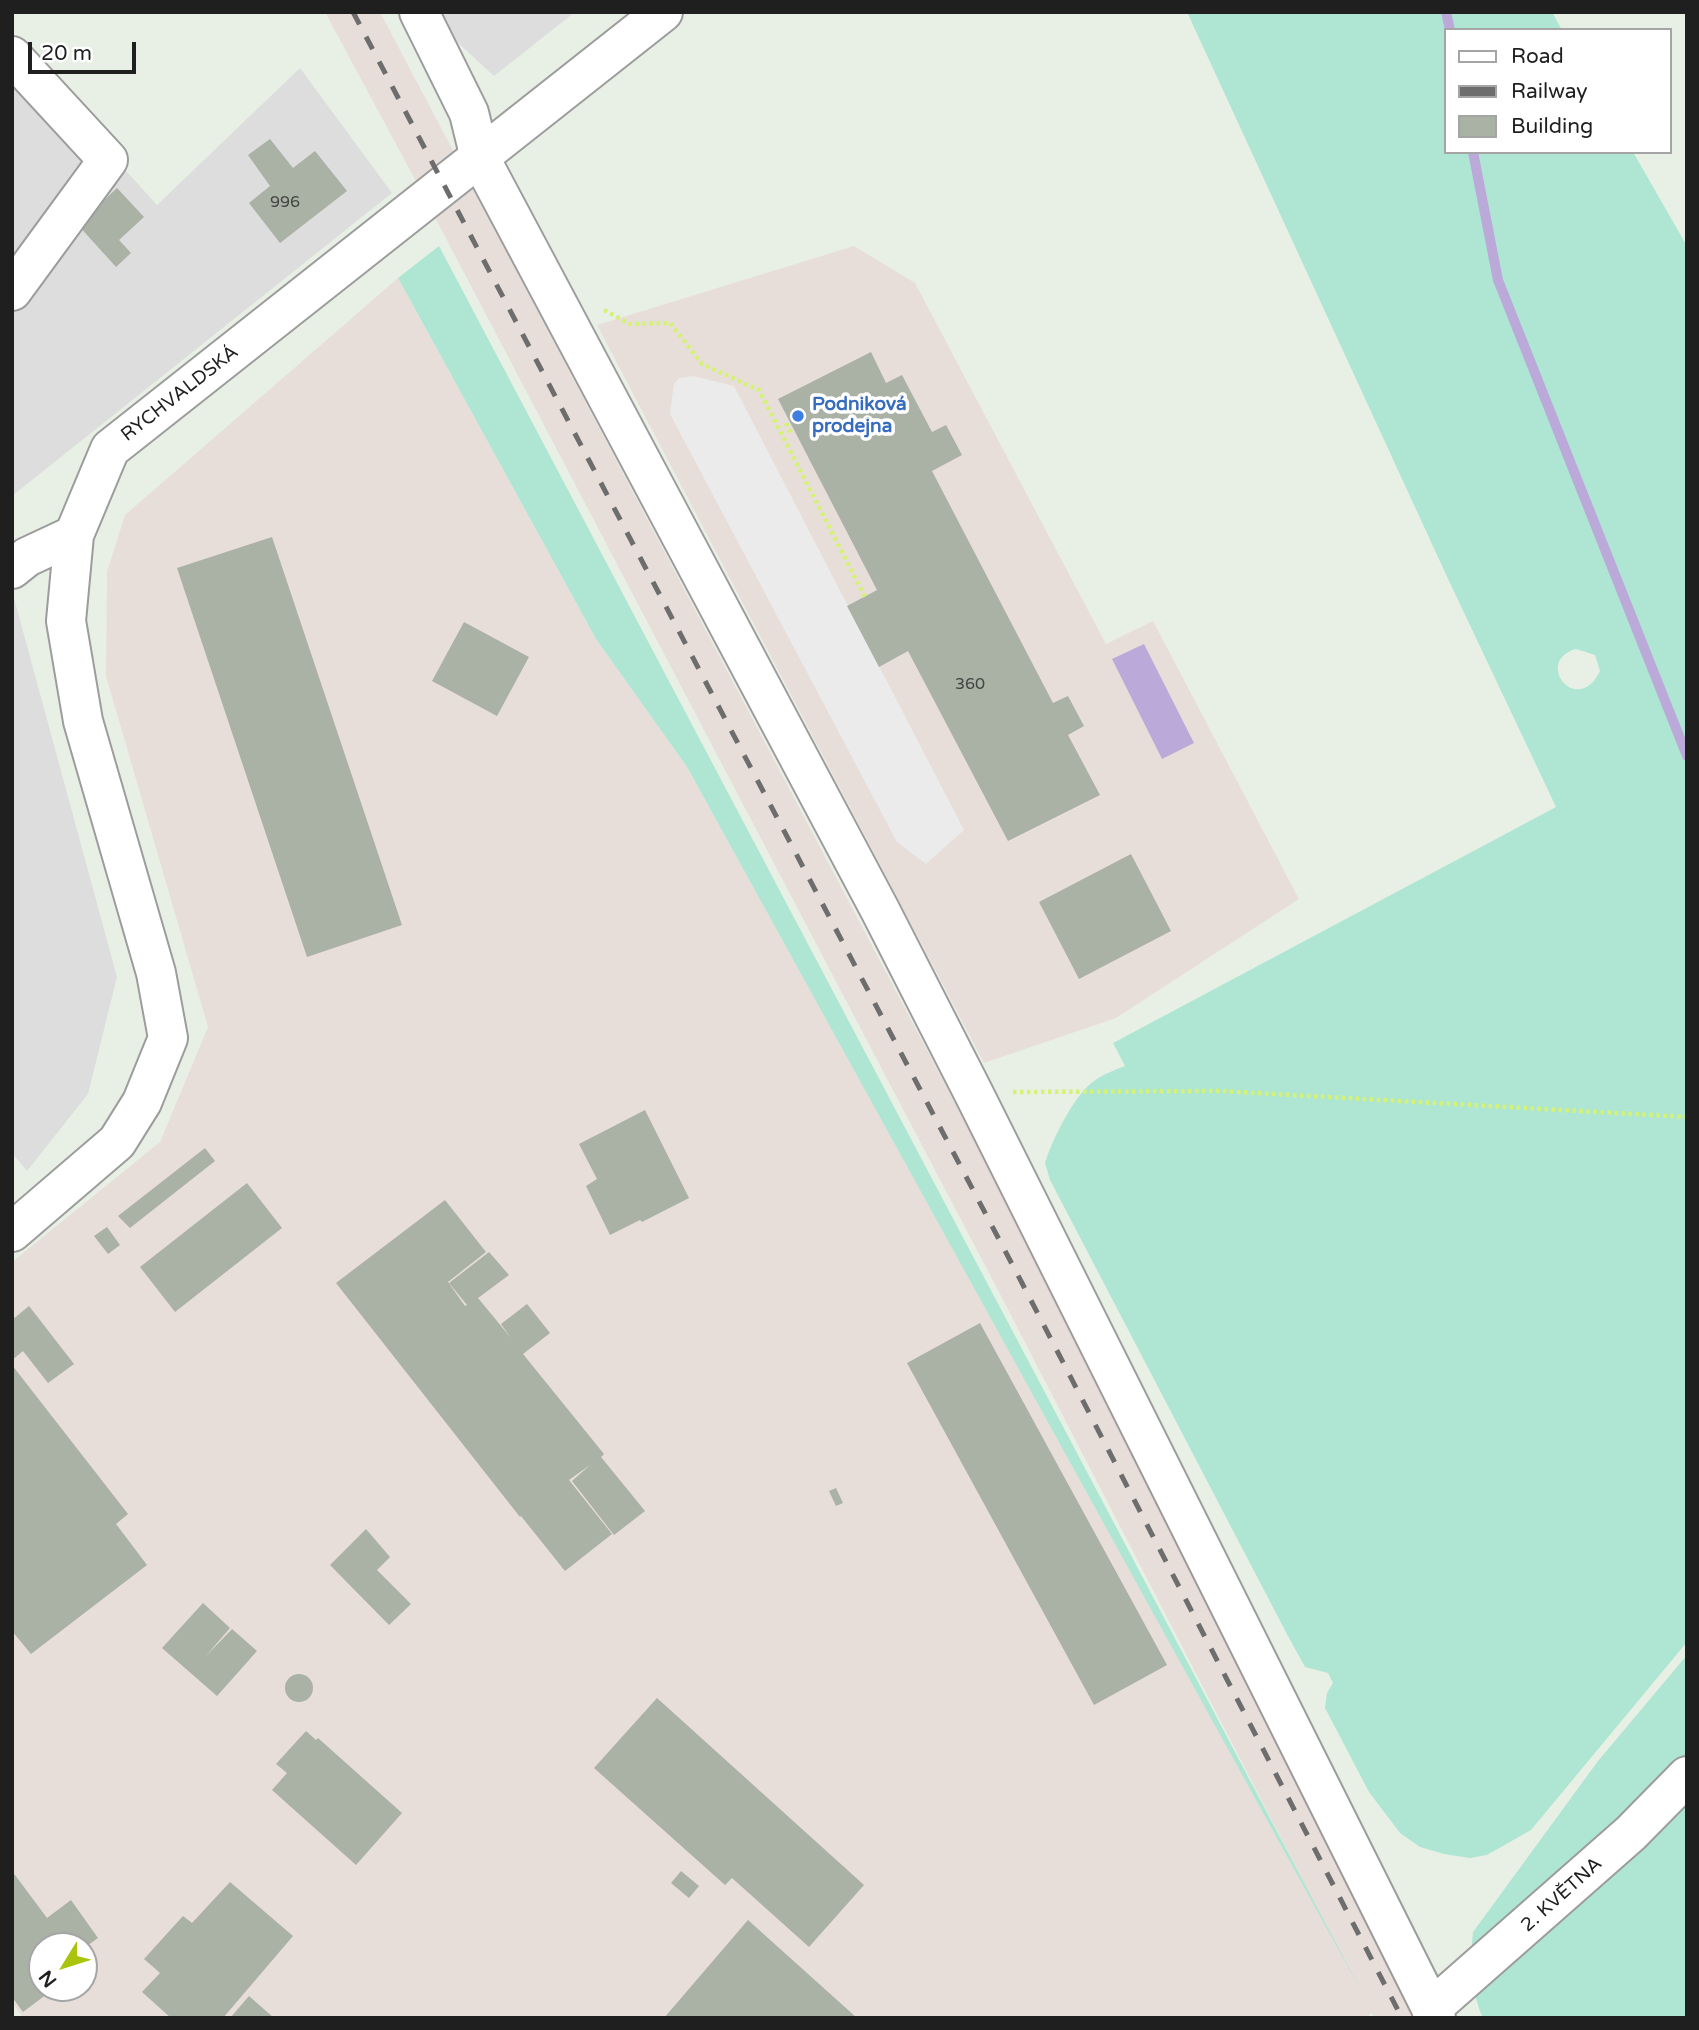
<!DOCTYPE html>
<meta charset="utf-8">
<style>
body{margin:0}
#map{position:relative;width:1699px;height:2030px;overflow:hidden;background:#e8f0e6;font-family:"Varela Round",sans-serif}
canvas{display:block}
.frame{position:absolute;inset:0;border:14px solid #1f1f1f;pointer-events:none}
.legend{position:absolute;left:1444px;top:28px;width:228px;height:126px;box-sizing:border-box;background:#fff;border:2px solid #a5a5a5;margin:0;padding:9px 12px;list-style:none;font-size:21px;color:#1f1f1f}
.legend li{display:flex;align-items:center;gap:14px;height:35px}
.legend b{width:35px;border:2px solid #a5a5a5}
.north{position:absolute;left:28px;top:1932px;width:70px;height:70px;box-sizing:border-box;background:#fff;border:2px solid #a5a5a5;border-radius:50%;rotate:232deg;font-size:19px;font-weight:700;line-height:28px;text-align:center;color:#1f1f1f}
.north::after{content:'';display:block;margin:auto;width:24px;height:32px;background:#aac30c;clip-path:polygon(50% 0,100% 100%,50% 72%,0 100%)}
.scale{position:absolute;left:28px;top:42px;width:108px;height:32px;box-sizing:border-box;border:4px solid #1f1f1f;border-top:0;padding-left:9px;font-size:21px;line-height:24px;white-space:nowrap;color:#1f1f1f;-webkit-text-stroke:5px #fff;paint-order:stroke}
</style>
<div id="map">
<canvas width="1699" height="2030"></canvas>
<div class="frame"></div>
<ul class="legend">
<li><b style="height:9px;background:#fff"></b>Road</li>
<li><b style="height:9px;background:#6d6d6d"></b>Railway</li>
<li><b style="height:19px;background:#aab1a5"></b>Building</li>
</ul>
<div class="north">N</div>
<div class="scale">20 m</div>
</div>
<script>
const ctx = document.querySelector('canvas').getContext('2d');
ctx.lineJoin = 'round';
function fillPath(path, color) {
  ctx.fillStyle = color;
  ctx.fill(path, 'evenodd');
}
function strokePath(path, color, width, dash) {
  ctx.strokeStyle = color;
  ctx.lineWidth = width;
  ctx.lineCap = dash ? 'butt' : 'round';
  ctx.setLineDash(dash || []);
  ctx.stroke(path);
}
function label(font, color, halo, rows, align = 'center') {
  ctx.font = font + ' "Varela Round",sans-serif';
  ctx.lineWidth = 7;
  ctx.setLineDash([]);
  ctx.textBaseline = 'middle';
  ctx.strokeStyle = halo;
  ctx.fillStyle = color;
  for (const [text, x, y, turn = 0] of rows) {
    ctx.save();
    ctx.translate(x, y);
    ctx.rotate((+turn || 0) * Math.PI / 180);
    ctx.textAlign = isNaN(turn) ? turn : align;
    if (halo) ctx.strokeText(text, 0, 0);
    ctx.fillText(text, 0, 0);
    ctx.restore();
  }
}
fillPath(new Path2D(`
 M436,12H575L494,76L444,30Z
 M30,65L157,205L300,68L392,193L12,496V79Z
 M14,598L117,977L88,1094L27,1171L12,1153Z`), '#ddd');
fillPath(new Path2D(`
 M325,12H380L1044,1272L1430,2018H1374L1372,2013L1366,2018H23L12,2002V1262L160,1142L208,1027L106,676L107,572L125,515L398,278L596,639L687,767L1329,1931L1000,1294L419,187ZM42,1946H84V1988H42Z
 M854,246L915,283L1106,644L1153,621L1299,899L1116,1018L984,1063L597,325Z`), '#e8ded9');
fillPath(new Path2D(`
 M1187,12H1552L1562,30H1445V152H1633L1687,246V1642L1531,1830L1487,1855L1470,1858L1444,1854L1420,1847L1400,1833L1369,1792L1325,1708L1327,1693L1333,1683L1328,1673L1305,1667L1289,1638L1050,1180L1045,1163C1052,1140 1074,1095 1094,1081C1103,1074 1115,1070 1125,1066L1113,1043L1556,807L1449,581ZM1576,649L1595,655L1600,671C1577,718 1533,661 1576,649Z
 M439,246L1364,1996L687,767L596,639L398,278Z
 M1687,1655V2018H1483C1471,1992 1470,1960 1473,1932L1598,1761Z`), '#afe6d3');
fillPath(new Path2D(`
 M693,376L734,386L964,830L926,864L897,842L670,414L674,384L679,378Z`), '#ebebeb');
fillPath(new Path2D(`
 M1144,644L1194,743L1162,759L1112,659Z`), '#bba9da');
strokePath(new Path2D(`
 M1446,12L1450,30
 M1473,152L1498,280L1687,756`), '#bba9da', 10);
fillPath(new Path2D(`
 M270,139L293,168L315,151L347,191L280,243L249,203L270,186L248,155Z
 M117,188L144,217L119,240L131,253L116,267L78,225Z
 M871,352L886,383L902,375L932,432L946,425L962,455L932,471L1053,703L1068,696L1084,726L1068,735L1100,795L1008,841L908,651L879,667L847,606L877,590L778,399Z
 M272,537L402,925L307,957L177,568Z
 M464,622L529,657L497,716L432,681Z
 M1131,854L1171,931L1079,979L1039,902Z
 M645,1110L689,1198L642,1222L640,1220L610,1235L586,1186L597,1179L579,1144Z
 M205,1148L215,1161L130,1228L118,1216Z
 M247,1183L282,1228L175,1312L140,1267Z
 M445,1200L486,1252L448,1282L465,1306L467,1305L449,1283L489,1252L509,1275L478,1298L511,1338L501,1324L527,1304L550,1333L523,1354L604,1454L601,1457L645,1511L614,1535L572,1481L590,1465L569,1480L612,1534L565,1571L521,1516L520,1517L336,1283Z
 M107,1227L120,1245L108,1254L94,1236Z
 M29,1306L74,1364L48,1383L23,1351L12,1360V1320Z
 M980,1323L1167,1665L1094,1705L907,1363Z
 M12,1365L128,1514L116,1524L147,1565L31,1654L12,1631Z
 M836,1488L843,1503L836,1506L829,1491Z
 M366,1529L390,1557L377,1570L411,1604L389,1625L330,1565Z
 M203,1603L230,1628L205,1657L232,1629L257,1651L217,1696L162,1648Z
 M285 1688a14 14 0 1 1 28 0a14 14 0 1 1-28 0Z
 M657,1698L864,1885L809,1947L732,1878L725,1885L594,1768Z
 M306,1731L316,1740L318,1738L402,1813L356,1865L272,1790L287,1773L276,1764Z
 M12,1871L47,1918L71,1900L98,1938L84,1948V1946H42V1988H55L23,2012L12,1997Z
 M681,1871L699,1886L689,1898L671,1883Z
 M230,1882L293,1936L223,2018H171L142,1992L160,1973L144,1959L183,1916L192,1923Z
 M748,1920L768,1938L857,2018H664Z
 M249,1996L274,2018H230Z`), '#aab1a5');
const minor = new Path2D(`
 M419,12L469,113L480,158L880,910L973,1092L1436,2018
 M12,56L108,160L12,291
 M12,569L27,557L74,535
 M12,1232L117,1142L142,1102L168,1038L156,973L83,721L66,621L74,535L110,449L663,12
 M1431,2009L1631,1833L1687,1776`);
strokePath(minor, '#9c9c9c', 42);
strokePath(new Path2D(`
 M604,310L630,324L670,323L702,364L759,390L865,597
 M786,423L791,433
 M1013,1092L1220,1091L1687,1117`), '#d4f275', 4.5, [3.5, 3.5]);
strokePath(minor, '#fff', 38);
strokePath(new Path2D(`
 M353,12L1022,1283L1402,2018`), '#6d6d6d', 5, [14, 14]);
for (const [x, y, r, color] of [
 [798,416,7,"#3f7fe0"]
]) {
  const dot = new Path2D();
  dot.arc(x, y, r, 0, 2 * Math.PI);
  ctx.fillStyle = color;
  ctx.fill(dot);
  strokePath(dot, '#fff', 2.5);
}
label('16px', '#424440', null, [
 ["996",285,203],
 ["360",970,685]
]);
label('19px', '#1f1f1f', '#fff', [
 ["RYCHVALDSKÁ",180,394,-38],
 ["2. KVĚTNA",1562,1895,-42]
]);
label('bold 19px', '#366cbe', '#fff', [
 ["Podniková",812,405],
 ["prodejna",812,427]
], 'left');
</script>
